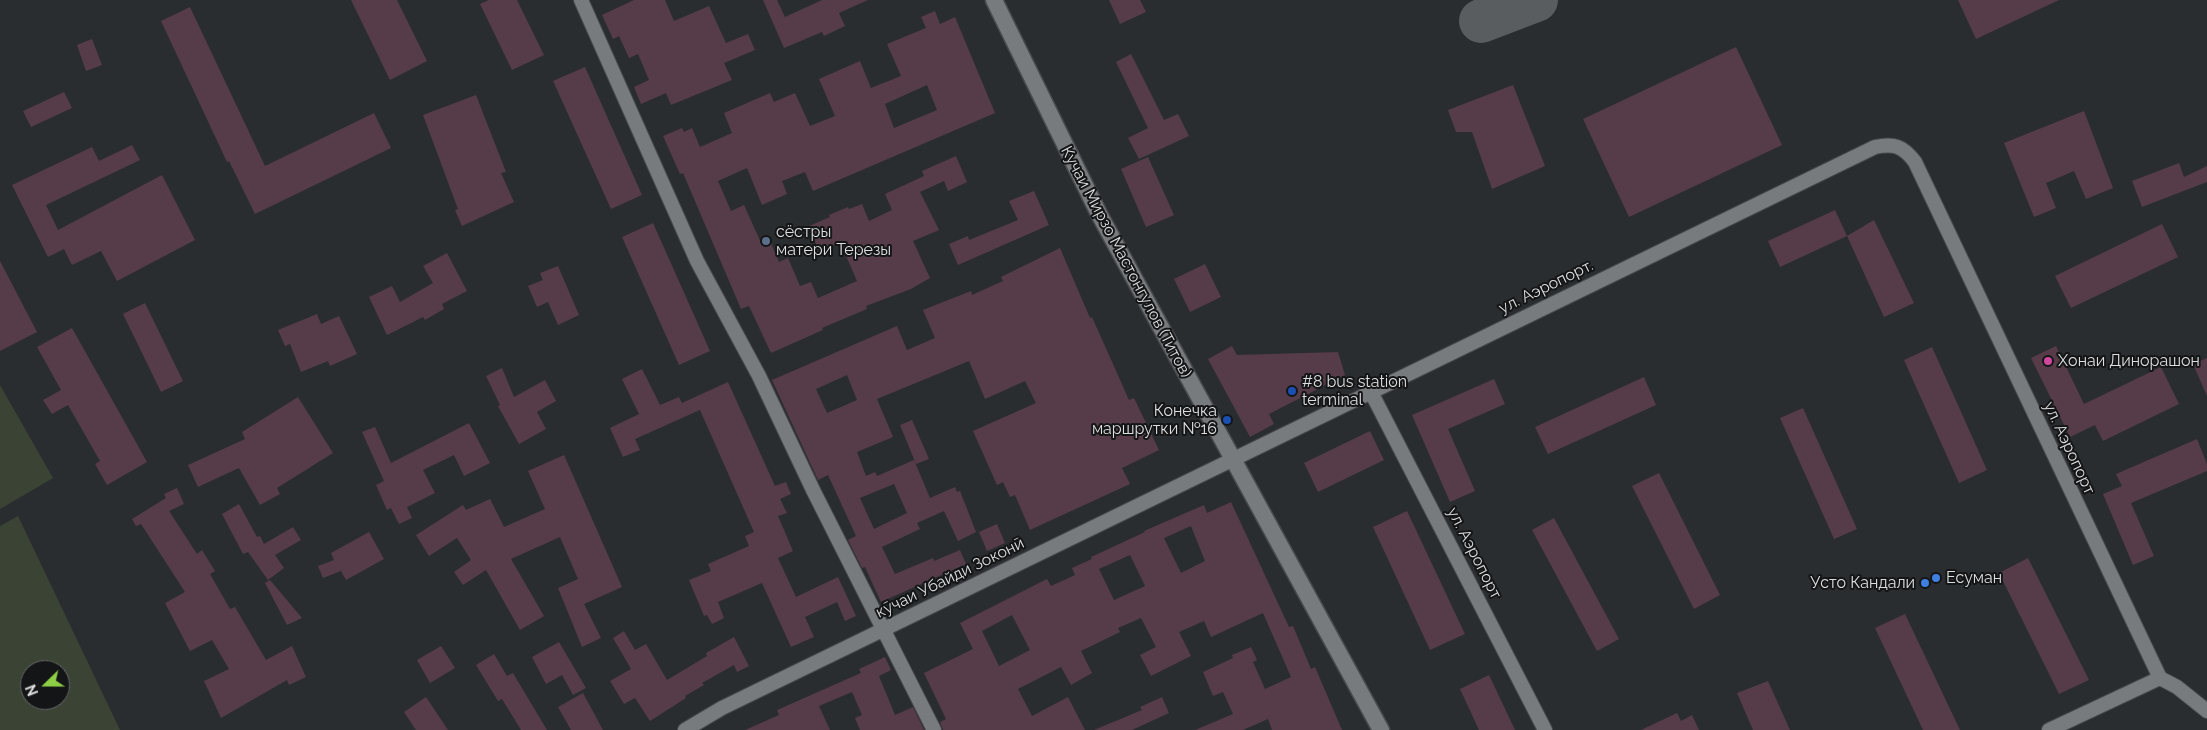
<!DOCTYPE html>
<meta charset="utf-8">
<style>
body{margin:0}
#map{position:relative;width:2207px;height:730px;overflow:hidden;background:#2a2d30;font-family:Raleway,sans-serif}
canvas{display:block}
.north{position:absolute;left:20px;top:660px;width:50px;height:50px;box-sizing:border-box;background:#141516;border:1px solid #646567;border-radius:50%;rotate:248deg;font-size:14px;font-weight:700;line-height:20px;text-align:center;color:#dcdee0}
.north::after{content:'';display:block;margin:auto;width:18px;height:22px;background:#8dce44;clip-path:polygon(50% 0,100% 100%,50% 72%,0 100%)}
</style>
<div id="map">
<canvas width="2207" height="730"></canvas>
<div class="north">N</div>
</div>
<script>
const ctx = document.querySelector('canvas').getContext('2d');
ctx.lineJoin = 'round';
function fillPath(path, color) {
  ctx.fillStyle = color;
  ctx.fill(path, 'evenodd');
}
function strokePath(path, color, width, dash) {
  ctx.strokeStyle = color;
  ctx.lineWidth = width;
  ctx.lineCap = dash ? 'butt' : 'round';
  ctx.setLineDash(dash || []);
  ctx.stroke(path);
}
function label(font, color, halo, rows, align = 'center') {
  ctx.font = font + ' Raleway,sans-serif';
  ctx.lineWidth = 4;
  ctx.setLineDash([]);
  ctx.textBaseline = 'middle';
  ctx.strokeStyle = halo;
  ctx.fillStyle = color;
  for (const [text, x, y, turn = 0] of rows) {
    ctx.save();
    ctx.translate(x, y);
    ctx.rotate((+turn || 0) * Math.PI / 180);
    ctx.textAlign = isNaN(turn) ? turn : align;
    if (halo) ctx.strokeText(text, 0, 0);
    ctx.fillText(text, 0, 0);
    ctx.restore();
  }
}
fillPath(new Path2D(`
 M0,385L53,478L0,509Z
 M18,516L120,730H0V526ZM30,670H60V700H30Z`), '#3b4335');
strokePath(new Path2D(`
 M1481,21L1536,0`), '#5a5d60', 44);
fillPath(new Path2D(`
 M351,0H397L427,61L390,80Z
 M489,0H517L544,55L512,70L480,4Z
 M634,0H665L674,21L709,6L726,43L748,34L755,50L724,63L732,80L671,105L666,93L641,104L634,87L649,80L638,54L629,58L619,36L613,39L602,15Z
 M763,0H777L785,17L822,0H868L839,13L845,26L824,36L822,32L784,48Z
 M1109,0H1140L1146,12L1120,24Z
 M1958,0H2059L1976,39Z
 M190,7L265,166L374,113L391,148L255,214L229,161L227,162L161,21Z
 M935,11L940,24L955,17L995,113L813,191L805,172L782,181L787,194L762,205L747,168L718,181L731,211L744,205L762,245L770,241L779,262L788,258L800,286L811,282L818,298L857,281L840,242L819,251L809,226L830,217L829,215L848,207L849,209L862,204L869,221L892,210L885,194L924,176L922,171L956,156L967,182L948,191L944,181L920,192L939,230L913,241L930,278L911,289L866,306L867,309L822,328L823,330L771,353L749,306L741,309L683,173L680,174L663,136L682,128L684,132L692,128L700,147L732,133L724,113L770,93L774,102L795,93L810,126L835,116L819,79L860,61L871,88L901,76L887,44L926,28L921,17ZM927,85L937,110L894,128L885,104Z
 M92,39L102,65L86,71L77,45Z
 M1736,47L1782,145L1629,217L1583,119Z
 M1131,54L1164,120L1178,114L1189,136L1139,159L1128,138L1148,128L1116,62Z
 M585,67L642,195L611,209L553,81Z
 M1513,85L1545,166L1492,189L1472,132H1456L1448,110Z
 M64,92L72,108L31,127L23,111Z
 M476,95L506,172L501,173L514,202L462,226L455,210L458,209L423,115Z
 M2084,111L2113,188L2086,199L2074,171L2046,183L2056,208L2034,217L2004,143Z
 M132,145L140,160L46,205L58,230L162,175L195,240L117,281L101,251L72,265L64,249L48,257L12,185L92,147L99,161Z
 M1148,157L1174,215L1146,227L1121,169Z
 M2179,163L2184,177L2207,166V182L2142,207L2132,181Z
 M1034,191L1049,225L958,265L949,244L968,236L969,240L1018,220L1009,201Z
 M1835,210L1847,236L1780,267L1768,241Z
 M1874,220L1914,303L1884,317L1847,236Z
 M653,223L710,351L679,365L622,237Z
 M2162,224L2178,257L2071,308L2055,276Z
 M1060,248L1090,318L1092,317L1129,400L1134,398L1159,450L1122,468L1130,484L1030,530L1015,495L1010,497L1003,482L997,485L973,431L1036,403L1025,381L985,399L969,361L877,399L893,437L857,452L866,476L875,472L877,476L914,460L930,498L955,487L957,492L960,491L976,532L958,541L944,511L917,523L920,529L882,547L895,574L933,558L934,561L960,550L966,564L881,602L865,567L862,568L848,540L856,536L828,475L818,480L772,380L897,326L907,350L935,338L923,310L971,291L972,295L1003,281L1001,277ZM847,375L857,400L827,413L816,389ZM894,484L907,513L874,529L860,498Z
 M447,253L467,291L442,304L444,309L425,320L423,317L387,335L369,297L392,286L400,302L433,283L423,266Z
 M0,261L37,332L0,351Z
 M1205,264L1221,297L1190,312L1174,279Z
 M558,266L579,315L558,325L548,302L537,307L528,286L543,280L540,273Z
 M145,303L183,381L161,392L123,314Z
 M317,314L321,324L339,316L357,354L330,366L328,361L301,372L290,344L285,346L278,330Z
 M72,328L147,462L107,485L95,464L100,461L68,405L52,414L43,400L61,390L37,347Z
 M1232,346L1237,355L1338,352L1345,375L1269,414L1274,424L1250,437L1208,359Z
 M2056,346L2084,404L2161,367L2179,404L2103,441L2095,425L2070,437L2031,358Z
 M1932,347L1987,470L1959,483L1904,360Z
 M2207,358V396L2193,364Z
 M502,368L514,397L545,380L556,401L537,412L546,429L519,444L498,406L500,405L486,376Z
 M642,369L660,405L679,397L682,403L728,382L775,486L786,482L791,494L780,499L787,513L778,516L793,551L778,558L796,597L838,577L856,616L845,621L837,602L805,617L814,637L791,647L762,583L718,602L724,618L712,624L707,615L704,616L689,580L711,571L708,564L749,546L745,536L754,532L700,410L635,439L640,450L623,457L610,428L639,414L622,379Z
 M1644,377L1656,405L1548,454L1535,427Z
 M1494,379L1505,404L1448,429L1475,491L1450,502L1412,415Z
 M298,397L333,453L277,488L280,494L260,505L239,468L198,487L188,465L245,439L242,432Z
 M1803,408L1857,529L1834,539L1780,418Z
 M912,420L929,459L916,464L900,425Z
 M469,423L490,463L464,476L454,455L423,470L435,493L407,507L412,518L399,524L391,508L387,510L376,485L384,481L362,432L375,427L391,463Z
 M1370,431L1384,460L1318,492L1304,463Z
 M2197,439L2207,464V471L2131,503L2154,556L2133,565L2103,494L2122,486L2116,474Z
 M564,455L622,587L584,604L601,638L582,647L558,588L578,579L560,537L511,559L544,616L520,630L486,570L463,585L454,572L471,560L457,538L429,556L416,535L463,505L466,510L490,499L504,527L545,509L528,471Z
 M1659,473L1720,595L1694,609L1632,486Z
 M177,488L184,504L169,511L197,554L202,550L215,571L210,574L230,609L235,607L266,660L292,646L306,677L289,685L287,680L221,718L204,681L229,669L212,640L190,651L165,603L185,592L141,524L136,526L132,519L166,498L164,494Z
 M1231,502L1289,627L1293,626L1311,669L1315,667L1342,730H1272L1268,719L1243,730H1195L1233,714L1223,692L1213,696L1203,672L1233,658L1232,655L1251,647L1257,660L1253,662L1265,689L1291,677L1263,613L1211,637L1204,621L1179,632L1191,656L1151,676L1140,655L1156,647L1141,618L1118,628L1120,632L1081,651L1092,673L1071,685L1061,667L1018,689L1032,716L1068,697L1085,730H943L940,722L946,719L924,673L973,649L960,623L1047,579L1051,586L1075,575L1072,568L1092,559L1091,557L1145,532L1144,531L1204,505L1207,513ZM1191,526L1205,561L1181,573L1164,538ZM1130,555L1145,586L1114,600L1099,569ZM1012,615L1030,650L999,666L982,631Z
 M239,504L257,537L260,536L264,544L293,527L301,540L275,555L284,568L268,580L248,552L243,554L222,514Z
 M1407,511L1465,634L1430,650L1373,527Z
 M1554,518L1619,639L1597,651L1532,530Z
 M997,524L1005,543L987,551L979,532Z
 M369,532L384,559L346,580L341,571L323,578L318,566L334,560L331,553Z
 M2028,558L2089,680L2059,694L1999,573Z
 M270,580L302,618L287,625L265,583Z
 M1905,614L1960,730H1923L1875,628Z
 M624,631L635,650L646,644L667,680L707,656L706,653L734,637L749,666L737,672L734,665L702,683L704,685L685,696L686,698L650,721L635,698L624,704L610,681L631,669L613,638Z
 M559,642L586,688L573,695L562,675L546,684L532,657Z
 M441,646L455,668L430,683L417,660Z
 M494,654L507,676L513,673L547,730H521L502,699L498,701L476,665Z
 M885,657L891,670L879,676L895,715L913,707L924,730H860L855,718L862,715L852,692L819,706L830,730H745L779,715L777,710L861,673L859,669Z
 M1489,675L1515,730H1479L1460,689Z
 M1768,681L1790,730H1753L1737,693Z
 M583,693L603,730H571L558,707Z
 M426,697L448,730H416L404,712Z
 M1162,697L1169,713L1132,730H1094L1142,710L1140,707Z
 M1677,713L1681,721L1692,715L1699,730H1641Z`), '#553c48');
const minor = new Path2D(`
 M581,0L697,261L759,376L813,490L934,730
 M1371,392L1545,730
 M2160,678L2177,687L2207,711
 M685,730L722,708L1875,147C1894,143 1903,146 1915,162L2160,678
 M2049,730L2160,678`);
const tertiary = new Path2D(`
 M994,0L1099,214L1381,730`);
strokePath(minor, '#47494c', 16);
strokePath(tertiary, '#47494c', 19);
strokePath(minor, '#787b7e', 14);
strokePath(tertiary, '#787b7e', 16);
for (const [x, y, r, color] of [
 [766,241,5,"#5c6f8a"],
 [2048,361,5,"#d1479c"],
 [1292,391,5,"#1a4fb4"],
 [1227,420,5,"#1a4fb4"],
 [1936,578,5,"#3f7fe0"],
 [1925,583,5,"#3f7fe0"]
]) {
  const dot = new Path2D();
  dot.arc(x, y, r, 0, 2 * Math.PI);
  ctx.fillStyle = color;
  ctx.fill(dot);
  strokePath(dot, '#141516', 2);
}
label('16px', '#dcdee0', '#141516', [
 ["сёстры",776,232],
 ["матери Терезы",776,250],
 ["Хонаи Динорашон",2058,361],
 ["#8 bus station",1302,382],
 ["terminal",1302,400],
 ["Конечка",1217,411,"right"],
 ["маршрутки №16",1217,429,"right"],
 ["Есуман",1946,578],
 ["Усто Кандали",1915,583,"right"]
], 'left');
label('16px', '#dcdee0', '#141516', [
 ["Кучаи Мирзо Мастонгулов (Титов)",1126,262,62],
 ["ул. Аэропорт.",1546,287,-26],
 ["ул. Аэропорт",2069,448,65],
 ["ул. Аэропорт",1474,553,63],
 ["кӯчаи Убайди Зоконӣ",950,578,-26]
]);
</script>
